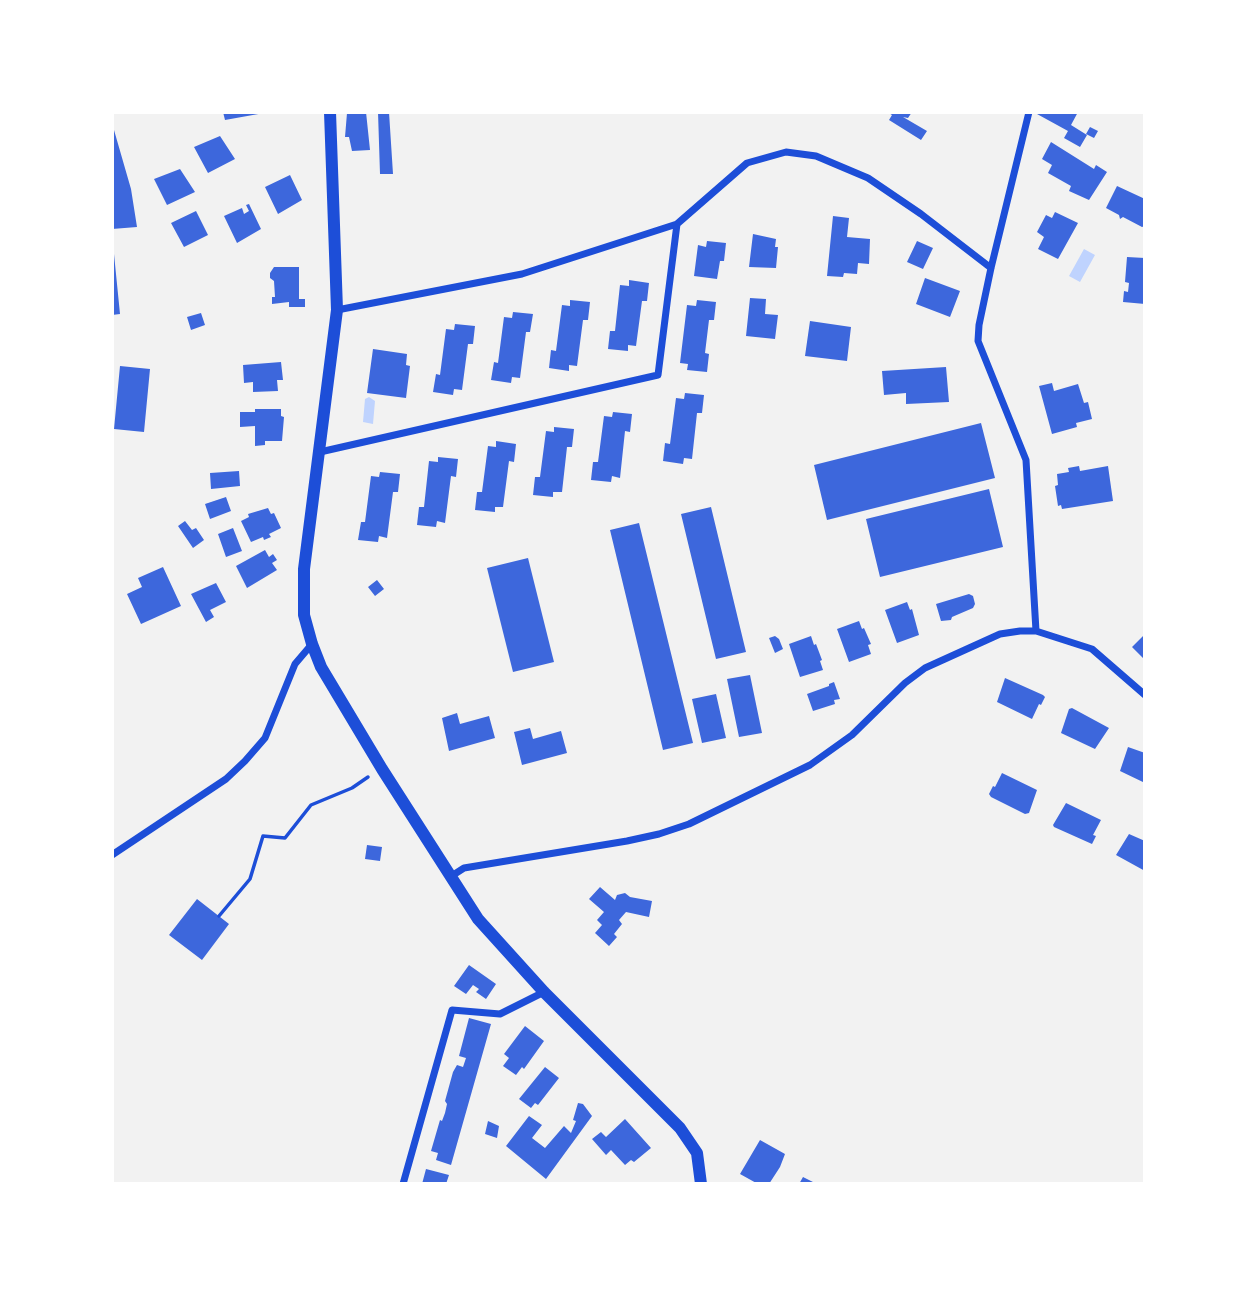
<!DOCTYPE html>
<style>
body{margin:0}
#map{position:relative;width:1257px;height:1296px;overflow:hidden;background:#f2f2f2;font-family:"Noto Serif",serif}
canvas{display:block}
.frame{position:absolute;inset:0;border:114px solid #fff;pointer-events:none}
</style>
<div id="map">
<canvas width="1257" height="1296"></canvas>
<div class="frame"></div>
</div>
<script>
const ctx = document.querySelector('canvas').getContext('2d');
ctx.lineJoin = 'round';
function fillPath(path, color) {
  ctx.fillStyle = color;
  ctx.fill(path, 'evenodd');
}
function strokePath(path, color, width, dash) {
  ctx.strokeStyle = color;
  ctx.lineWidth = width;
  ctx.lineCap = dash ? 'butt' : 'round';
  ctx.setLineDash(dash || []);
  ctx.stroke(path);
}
fillPath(new Path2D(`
 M1084,249L1095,255L1080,282L1069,276Z
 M369,397L375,401L373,424L363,422L365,399Z`), '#bfd3fe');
fillPath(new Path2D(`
 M223,112H264V113L225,120Z
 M352,112H366L370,150L352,151L349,137H345L347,113Z
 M378,112H389L393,174H380Z
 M887,112H912L908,118L903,117L927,131L921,140L889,120L892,115Z
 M1038,112H1078L1071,125L1087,135L1080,147L1064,138L1068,131L1037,114Z
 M1090,127L1098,131L1094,138L1086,134Z
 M114,130L131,189L137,227L112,229V131Z
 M220,136L235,159L208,173L194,147Z
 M1051,142L1094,169L1096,165L1107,172L1089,200L1069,191L1071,186L1048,173L1052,165L1042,159Z
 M180,169L195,192L167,205L154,179Z
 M290,175L302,200L278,214L265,187Z
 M1117,186L1145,199V226L1142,227L1123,217L1120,219L1119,215L1106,208Z
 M249,204L261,229L237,243L224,216L242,208L244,214L249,211L246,205Z
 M196,211L208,235L184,247L171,223Z
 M1055,212L1078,223L1058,259L1038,249L1044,237L1037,232L1046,215L1052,218Z
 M833,216L849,218L847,237L870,239L869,264L858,263L857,274L844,273L843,277L827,276Z
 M753,234L776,239L775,247H778L776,268L749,267Z
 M707,241L726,243L724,261H720L717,279L694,276L698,245L706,247Z
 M917,241L933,248L923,269L907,262Z
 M112,254H114L120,314L112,315Z
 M1127,257L1145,258V304L1123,302L1124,291L1128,292L1129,283L1125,282Z
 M274,267H299V299H305V307H289V302L272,304V297H275L274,281L270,278V273Z
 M925,278L960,291L950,317L916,304Z
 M629,280L649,283L647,301H642L636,346L628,345V351L608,349L610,331H615L620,285L629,286Z
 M750,298L766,299L765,314L778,315L775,339L746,336Z
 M570,300L590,302L588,320H583L577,366L569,365V371L549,368L551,350L556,351L562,305L570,306Z
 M697,300L716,302L714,320H709L705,353L709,354L707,372L687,370L688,364L680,363L687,305L696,306Z
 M513,312L533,314L530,332H526L520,378L512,377L511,383L491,380L494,362L498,363L504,317L512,318Z
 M201,313L205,325L191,330L187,317Z
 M810,321L851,327L847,361L805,356Z
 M455,324L475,326L473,344H468L462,390L454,389L453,395L433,392L436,374L440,375L446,329L454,330Z
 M373,349L407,354L406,365L410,366L406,398L367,393Z
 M281,362L283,380H277L278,391L253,392V382L244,383L243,365Z
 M120,366L150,369L144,432L114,429Z
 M946,367L949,402L906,404V393L884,395L882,371Z
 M1052,383L1054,391L1078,384L1084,403L1088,402L1092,419L1076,423L1077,427L1052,434L1039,386Z
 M685,393L704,395L702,413H697L692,459L684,458L683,464L663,461L665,443L670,444L676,398L684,399Z
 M255,409H281V416L284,417L282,441H265V445L255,446V426L240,427V412H255Z
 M613,412L632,414L630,432L625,431L620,478L612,476L611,482L591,480L593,462H598L604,416L612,417Z
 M981,423L995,478L827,520L814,465Z
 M554,427L574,429L572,447H567L562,492H553V497L533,495L535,477H540L546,431L554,432Z
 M496,441L516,444L514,462L509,461L503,507H495V512L475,510L477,492H482L488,446L496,447Z
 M438,457L458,459L456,477L451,476L445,523L437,521L436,527L417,525L419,507H424L429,461L438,462Z
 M1079,466L1080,471L1108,466L1113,501L1062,509L1061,505L1058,506L1055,486L1058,485L1057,474L1069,472L1068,468Z
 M239,471L240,486L211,489L210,473Z
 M380,472L400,474L398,492H393L387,538L379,536L378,542L358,540L361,522H365L371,476L379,477Z
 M989,489L1003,547L880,577L866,519Z
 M226,497L231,511L210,519L205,504Z
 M711,507L746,652L716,659L681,514Z
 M268,508L271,514L274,513L281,528L269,534L271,537L264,540L263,537L251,542L241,521L249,517L248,514Z
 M185,521L192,530L196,528L204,540L193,548L178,526Z
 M639,523L693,743L663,750L610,530Z
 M233,528L242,551L226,557L218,534Z
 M265,550L269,557L273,554L277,560L272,563L277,570L247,588L236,566Z
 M528,558L554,662L513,672L487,568Z
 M163,567L181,606L141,624L127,594L142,587L138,578Z
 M377,580L384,589L375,596L368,587Z
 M216,583L226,602L210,610L214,617L206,622L191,594Z
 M969,594L973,596L975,604L973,608L952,617L951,620L941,621L936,604Z
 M907,602L910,610L912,609L919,635L897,643L885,610Z
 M859,621L862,629L864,628L871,644L868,645L871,654L849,662L837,629Z
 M1145,634V660L1132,647Z
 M775,636L779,639L783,649L775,653L769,638Z
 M811,636L814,645L816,644L822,660L820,661L823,670L800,677L789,644Z
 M750,675L762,733L739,737L727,679Z
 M1005,678L1043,695L1045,697L1041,705L1039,704L1032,719L997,702Z
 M834,682L840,699L834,700L835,704L813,711L807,694L829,686V684Z
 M716,694L726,738L702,743L692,699Z
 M1072,708L1109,728L1095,749L1061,733L1069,709Z
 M457,713L460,724L489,716L495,738L449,751L442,718Z
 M530,728L533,739L561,731L567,753L522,765L514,732Z
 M1128,747L1145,753V783L1120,771Z
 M1002,773L1037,790L1029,813L1025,814L991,797L989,794L993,786L995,787Z
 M1066,803L1101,820L1093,835L1096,836L1092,844L1054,827L1053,825Z
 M1129,834L1145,841V871L1116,855Z
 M367,845L382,847L380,861L365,859Z
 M600,887L615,900L617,895L625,893L630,897L652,901L649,917L626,912L619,920L622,924L614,934L617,937L609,946L595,933L602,925L597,920L604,912L589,899Z
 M197,899L229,924L202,960L169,935Z
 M469,965L496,984L486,999L476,992L479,989L473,985L466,994L454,986Z
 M469,1018L491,1024L451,1165L436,1160L438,1153L431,1151L440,1120L442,1121L445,1113L447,1104L445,1101L453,1072L457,1065L463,1067L466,1058L459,1056Z
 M525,1026L544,1041L524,1069L522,1067L516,1075L503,1066L509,1058L504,1054Z
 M545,1067L559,1078L538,1105L535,1103L531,1108L519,1099Z
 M578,1103L583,1104L592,1116L546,1179L506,1146L529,1116L542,1125L532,1138L545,1148L564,1126L571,1133L576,1121L573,1120Z
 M625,1119L651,1148L634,1162L631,1160L625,1165L611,1150L606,1155L592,1139L601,1132L606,1137Z
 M488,1121L499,1126L497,1138L485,1134Z
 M760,1140L785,1154L780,1167L769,1184H758L740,1174Z
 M426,1169L449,1175L446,1184H422Z
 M803,1177L817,1184H799Z`), '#3d67dc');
strokePath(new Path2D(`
 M219,916L250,879L263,836L285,838L311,805L352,788L368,777`), '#1d4ed8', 3.5);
strokePath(new Path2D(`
 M1029,112L991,268L979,325L978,341L1026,460L1036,631
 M337,310L522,274L677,224L747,163L786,152L816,156L868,178L921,214L991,268
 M320,452L658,375L677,224
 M112,855L226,779L245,761L265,738L295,664L312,644
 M450,877L464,868L627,841L659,834L689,824L810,765L852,735L905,683L925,668L1000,634L1020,631H1036L1092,649L1145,695
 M403,1184L452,1010L500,1014L544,992`), '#1d4ed8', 7);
strokePath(new Path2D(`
 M330,112L337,310L304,569V615L312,644L321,667L382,769L478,919L544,992L680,1128L697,1153L701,1184`), '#1d4ed8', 12);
</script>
